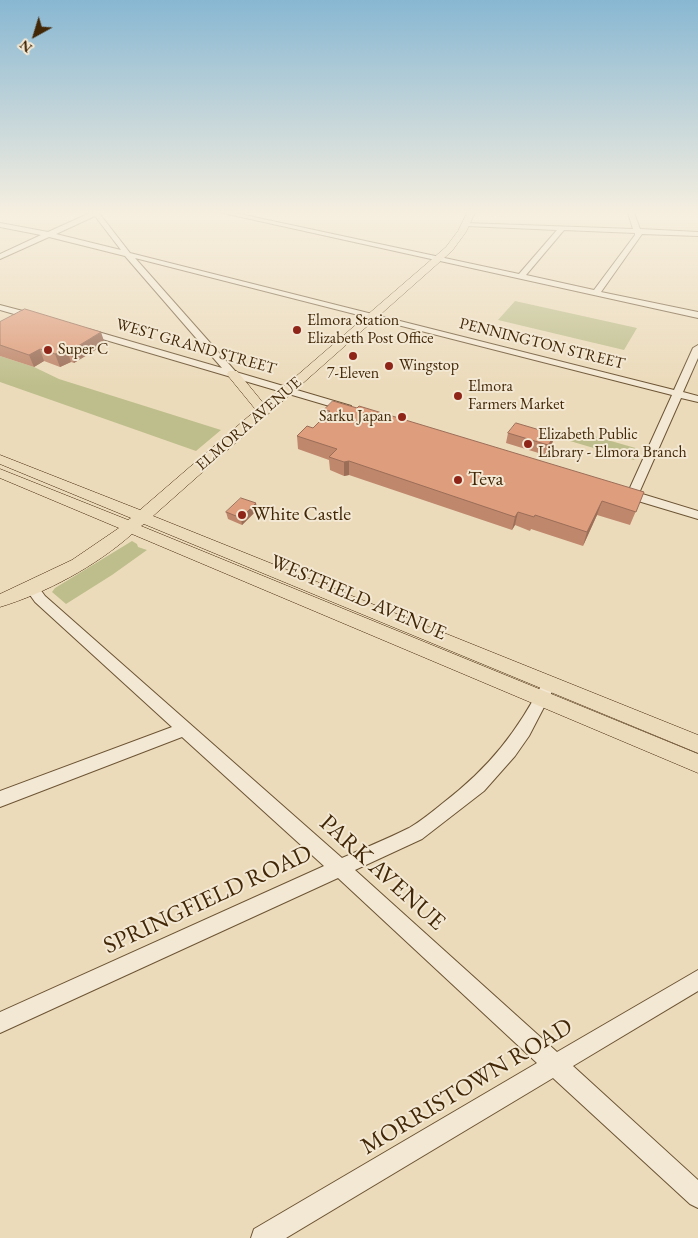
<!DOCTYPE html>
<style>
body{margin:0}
#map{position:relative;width:698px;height:1238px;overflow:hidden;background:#ecdbbb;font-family:"EB Garamond",serif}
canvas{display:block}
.north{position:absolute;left:10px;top:10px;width:50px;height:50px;-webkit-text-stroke:4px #f3e8d3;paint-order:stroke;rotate:219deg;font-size:14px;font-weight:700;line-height:20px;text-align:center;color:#422707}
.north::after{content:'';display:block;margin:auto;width:18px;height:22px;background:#422707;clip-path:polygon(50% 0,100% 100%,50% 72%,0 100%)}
</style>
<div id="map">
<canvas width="698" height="1238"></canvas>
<div class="north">N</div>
</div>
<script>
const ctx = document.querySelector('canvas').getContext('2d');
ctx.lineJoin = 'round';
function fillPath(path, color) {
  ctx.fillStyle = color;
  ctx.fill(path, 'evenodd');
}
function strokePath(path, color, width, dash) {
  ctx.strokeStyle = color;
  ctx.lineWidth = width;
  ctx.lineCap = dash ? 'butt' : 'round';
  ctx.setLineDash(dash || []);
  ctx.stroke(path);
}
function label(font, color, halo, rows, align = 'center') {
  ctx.font = font + ' "EB Garamond",serif';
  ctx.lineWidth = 4;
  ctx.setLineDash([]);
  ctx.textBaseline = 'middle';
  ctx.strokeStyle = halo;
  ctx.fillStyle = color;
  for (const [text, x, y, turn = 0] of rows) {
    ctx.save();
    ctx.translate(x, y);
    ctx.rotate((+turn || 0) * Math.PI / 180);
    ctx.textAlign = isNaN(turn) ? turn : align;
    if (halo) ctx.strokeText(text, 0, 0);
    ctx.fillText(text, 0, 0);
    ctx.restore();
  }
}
fillPath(new Path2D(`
 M515,301L637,328L624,350L498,320Z
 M0,356L34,367L59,379L221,430L196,451L0,382Z
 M576,431L639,449L634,460L570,441Z
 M132,541L137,544L138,547L147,550L112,575L66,604L52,592L55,588Z`), '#bebe8c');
const minor = new Path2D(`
 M90,213H99L130,253L674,390L693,348L698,345V358L683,392L698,396V402L681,398L639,493L698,511V519L628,498L618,492L624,488L629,490L672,395L135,258L236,372L351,406V410H343L82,333V329H88L222,368L125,256L49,237L0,259V254L41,235L0,227V223L48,232ZM95,216L121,250L56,234Z
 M223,213H235L519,274L557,230L467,226L464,224L465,223L633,229L628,213H634L640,229L698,232V236L642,234L601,292L698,312V318ZM564,230L635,233V235L594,290L526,275Z
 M0,305L38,315L39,317L35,320L0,310Z
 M32,583L37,585L45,596L342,858C364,848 387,839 409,828C421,821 432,812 443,803C489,768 518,731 544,680L549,678L554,680L556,684L529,736L515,756L484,791L422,839L355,870L557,1052L698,970V991L573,1066L698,1180V1208L690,1204L553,1078L286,1238H251L254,1229L537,1063L338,878L0,1033V1012L324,866L182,737L0,807V791L172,727L35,602L25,588L27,585Z`);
const major = new Path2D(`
 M467,213H475L466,232L452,251L153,516L698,735V753L144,524L141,526L698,754V773L132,534C96,566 46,593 0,607V594L72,560L119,528L0,478V469L128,520L131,518L0,464V455L140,510L256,410L229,377L227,374L229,371H237L264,404L446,247L458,231Z`);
strokePath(minor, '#6c5434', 2);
strokePath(major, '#422707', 1);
fillPath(minor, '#f3e8d3');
fillPath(major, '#ecdbbb');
fillPath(new Path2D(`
 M0,322L105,344L74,363L71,362L60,367L44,361L34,367L0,356Z
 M324,410L644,492L630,525L597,515L583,546L531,529L530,531L515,525L512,530L349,475L344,476L330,470L329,460L298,449L297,436L313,428L324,417Z
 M508,433L549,436L554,437L551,447L545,455L506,443Z
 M256,503L257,510L242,525L228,519L226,512Z`), '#bf876c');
fillPath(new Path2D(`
 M101,332L105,344L74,363L70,351Z
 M40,349L44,361L34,367L29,355Z
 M67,350L71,362L60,367L55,354Z
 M554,437L551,447L545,455L548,445Z
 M349,461V475L344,476V462Z
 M602,501L597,515L583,546L587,532Z
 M256,503L257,510L242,525L241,518Z
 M518,512L515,525L512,530L515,517Z`), '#9b6e58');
const building = new Path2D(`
 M25,309L101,332L70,351L67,350L55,354L40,349L29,355L0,345V322Z
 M333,401L357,408L359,406L644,492L636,512L602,501L587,532L535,515L534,517L518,512L515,517L349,461L344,462L329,457L337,449L297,436L307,426L313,428L330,411L324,410Z
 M516,423L550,433L549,436L554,437L548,445L508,433Z
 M241,498L256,503L241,518L226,512Z`);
fillPath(building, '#de9d7d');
strokePath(building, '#9b6e58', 1);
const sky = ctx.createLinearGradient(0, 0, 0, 386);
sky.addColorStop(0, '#88b7d2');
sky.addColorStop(0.55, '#f6efe0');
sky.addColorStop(1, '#f6efe000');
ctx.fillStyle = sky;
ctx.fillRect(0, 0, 698, 386);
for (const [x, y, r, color] of [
 [297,330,5,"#8f2418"],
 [48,350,5,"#8f2418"],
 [353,356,5,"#8f2418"],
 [389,366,5,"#8f2418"],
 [458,396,5,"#8f2418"],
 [402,417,5,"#8f2418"],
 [528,444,5,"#8f2418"],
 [458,480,5,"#8f2418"],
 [242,515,5,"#8f2418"]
]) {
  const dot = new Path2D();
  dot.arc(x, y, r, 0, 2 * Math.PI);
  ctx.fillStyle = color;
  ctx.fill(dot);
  strokePath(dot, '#f3e8d3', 2);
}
label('16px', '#422707', '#f3e8d3', [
 ["Elmora Station",307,321],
 ["Elizabeth Post Office",307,339],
 ["Super C",58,350],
 ["Wingstop",399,366],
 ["7-Eleven",353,374,"center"],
 ["Elmora",468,387],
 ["Farmers Market",468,405],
 ["Sarku Japan",392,417,"right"],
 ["Elizabeth Public",538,435],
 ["Library - Elmora Branch",538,453]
], 'left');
label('16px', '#422707', '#f3e8d3', [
 ["PENNINGTON STREET",542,344,14],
 ["WEST GRAND STREET",196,347,16],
 ["ELMORA AVENUE",249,424,-41]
]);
label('20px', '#422707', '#f3e8d3', [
 ["Teva",468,480],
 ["White Castle",252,515]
], 'left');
label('20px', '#422707', '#f3e8d3', [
 ["WESTFIELD AVENUE",358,598,23]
]);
label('24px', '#422707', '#f3e8d3', [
 ["PARK AVENUE",382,873,42],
 ["SPRINGFIELD ROAD",208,900,-25],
 ["MORRISTOWN ROAD",467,1087,-31]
]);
</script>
